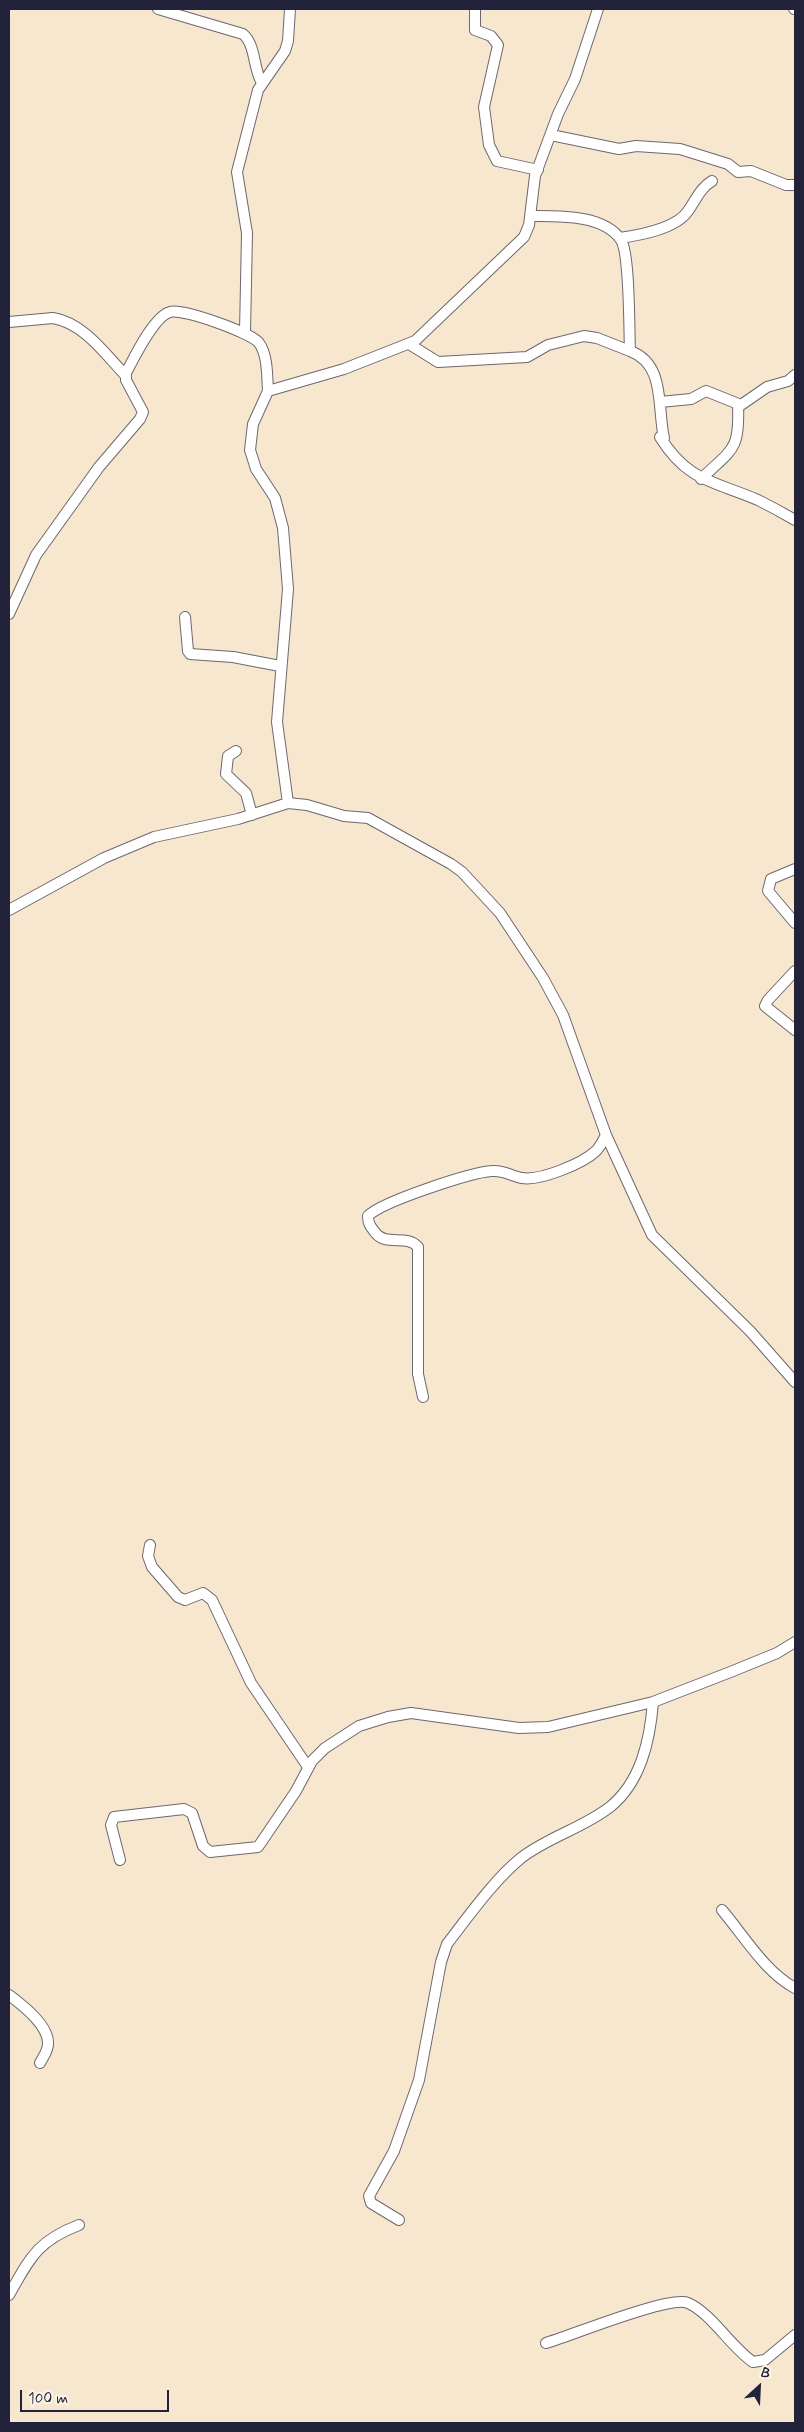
<!DOCTYPE html>
<style>
body{margin:0}
#map{position:relative;width:804px;height:2432px;overflow:hidden;background:#f7e7cf;font-family:Mynerve,sans-serif}
canvas{display:block}
.frame{position:absolute;inset:0;border:10px solid #22223b;pointer-events:none}
.north{position:absolute;left:734px;top:2362px;width:50px;height:50px;-webkit-text-stroke:4px #fcf5e5;paint-order:stroke;rotate:25deg;font-size:14px;font-weight:700;line-height:20px;text-align:center;color:#22223b}
.north::after{content:'';display:block;margin:auto;width:18px;height:22px;background:#22223b;clip-path:polygon(50% 0,100% 100%,50% 72%,0 100%)}
.scale{position:absolute;left:20px;top:2390px;width:149px;height:22px;box-sizing:border-box;border:2px solid #22223b;border-top:0;padding-left:6px;font-size:15px;line-height:18px;white-space:nowrap;color:#22223b;-webkit-text-stroke:4px #fcf5e5;paint-order:stroke}
</style>
<div id="map">
<canvas width="804" height="2432"></canvas>
<div class="frame"></div>
<div class="north">B</div>
<div class="scale">100 m</div>
</div>
<script>
const ctx = document.querySelector('canvas').getContext('2d');
ctx.lineJoin = 'round';
function strokePath(path, color, width, dash) {
  ctx.strokeStyle = color;
  ctx.lineWidth = width;
  ctx.lineCap = dash ? 'butt' : 'round';
  ctx.setLineDash(dash || []);
  ctx.stroke(path);
}
const minor = new Path2D(`
 M158,9L243,34C256,45 253,69 262,83
 M475,9V30L491,36L498,45L484,107L489,145L497,161L538,170
 M794,9H795
 M551,135L619,149L636,146L680,149L728,164L738,172L751,171L786,185H795
 M531,216C557,216 604,214 621,240C630,254 629,331 630,351C666,364 657,408 664,438L660,437C688,482 714,481 758,500C770,506 783,513 795,520
 M620,238C640,235 676,229 688,211C696,200 700,188 712,181
 M9,322L53,318C84,323 106,355 126,376
 M245,332L247,233L237,172L258,90L285,51L288,41L290,9
 M409,344L438,362L527,357L548,345L584,336L597,338L630,351
 M660,402L691,399L706,391L741,405L767,387L788,381L795,375
 M701,479C732,449 740,451 738,405
 M9,614L36,555L99,467L140,419L143,412L126,380V373C134,358 154,316 170,312C182,308 252,333 259,343C268,355 267,377 268,391
 M185,617L188,651L190,654L233,657L280,666
 M236,751L228,756L226,774L246,793L252,815
 M288,803L277,722L288,589L283,528L275,498L256,469L250,450L253,424L268,391L344,369L415,341L524,237L529,225L535,176L558,114L575,79L598,9
 M795,869L771,879L768,891L795,923
 M9,910L104,858L154,837L238,819L288,803L307,805L344,816L368,818L451,864L462,872L500,913L543,978L563,1015L606,1135L652,1235L750,1331L795,1382
 M795,971L768,1000L765,1006L795,1030
 M423,1397L418,1374V1247C406,1233 385,1248 374,1231C370,1226 368,1223 368,1216C381,1202 472,1172 492,1171C504,1170 511,1176 522,1178C540,1181 582,1164 596,1151C600,1147 603,1141 606,1135
 M150,1545L148,1556L152,1567L178,1597L185,1600L203,1593L212,1600L251,1683L308,1767
 M120,1860L111,1825L114,1817L184,1809L192,1813L203,1846L210,1852L258,1847L296,1791L312,1761L325,1748L359,1726L388,1717L411,1713L519,1728L548,1727L653,1702L733,1671L777,1653L795,1642
 M722,1910C744,1936 765,1972 795,1988
 M9,1995C22,2005 49,2025 48,2044C48,2051 43,2057 40,2063
 M399,2220L371,2203L369,2196L394,2151L419,2080L441,1962L447,1944C468,1917 494,1880 521,1858C548,1837 583,1828 610,1807C641,1782 650,1740 653,1702
 M9,2295C30,2258 37,2241 79,2225
 M546,2343C570,2336 670,2295 688,2303C711,2313 731,2347 753,2362L765,2360L795,2335`);
strokePath(minor, '#6d676f', 12);
strokePath(minor, '#fff', 10);
</script>
